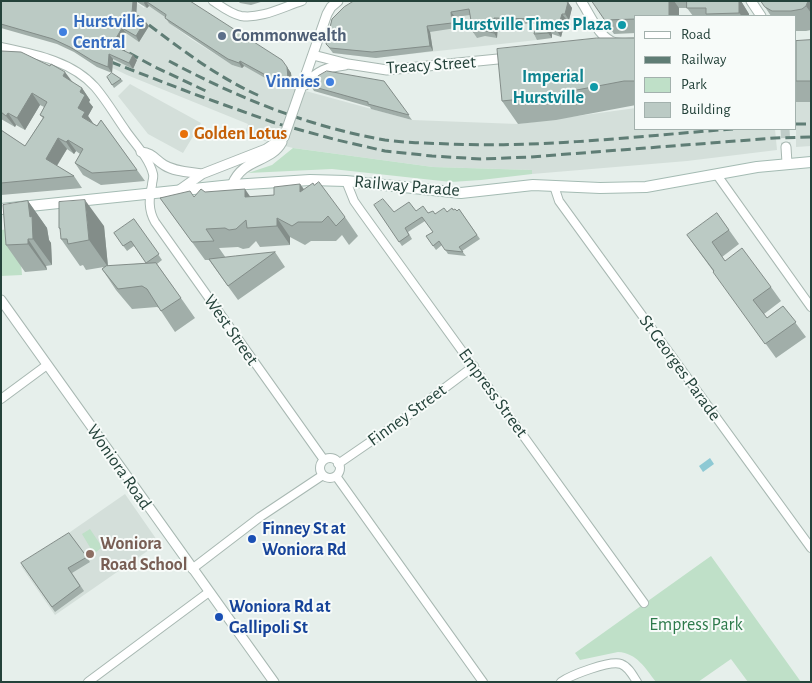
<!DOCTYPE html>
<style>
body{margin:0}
#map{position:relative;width:812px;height:683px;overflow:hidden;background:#e6efeb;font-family:"Alegreya Sans",sans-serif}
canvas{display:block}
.frame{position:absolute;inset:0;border:2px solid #24423a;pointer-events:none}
.legend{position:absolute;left:634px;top:15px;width:162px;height:115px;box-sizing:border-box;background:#f7fbf9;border:1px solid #a3b1ad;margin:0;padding:6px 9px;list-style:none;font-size:15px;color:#24423a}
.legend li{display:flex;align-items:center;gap:10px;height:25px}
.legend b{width:25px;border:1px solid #a3b1ad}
</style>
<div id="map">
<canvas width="812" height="683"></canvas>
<div class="frame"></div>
<ul class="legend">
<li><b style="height:6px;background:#fff"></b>Road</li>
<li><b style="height:6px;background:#5f7d75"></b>Railway</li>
<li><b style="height:14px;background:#bfe0c8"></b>Park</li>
<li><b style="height:14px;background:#bbcac4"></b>Building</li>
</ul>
</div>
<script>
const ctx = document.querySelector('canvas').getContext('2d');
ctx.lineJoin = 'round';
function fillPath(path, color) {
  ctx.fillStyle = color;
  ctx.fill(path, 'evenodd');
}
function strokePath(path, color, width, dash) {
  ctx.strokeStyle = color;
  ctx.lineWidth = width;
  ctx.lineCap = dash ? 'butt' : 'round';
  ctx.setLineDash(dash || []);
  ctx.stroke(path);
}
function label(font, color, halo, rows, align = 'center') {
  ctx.font = font + ' "Alegreya Sans",sans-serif';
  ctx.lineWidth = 4;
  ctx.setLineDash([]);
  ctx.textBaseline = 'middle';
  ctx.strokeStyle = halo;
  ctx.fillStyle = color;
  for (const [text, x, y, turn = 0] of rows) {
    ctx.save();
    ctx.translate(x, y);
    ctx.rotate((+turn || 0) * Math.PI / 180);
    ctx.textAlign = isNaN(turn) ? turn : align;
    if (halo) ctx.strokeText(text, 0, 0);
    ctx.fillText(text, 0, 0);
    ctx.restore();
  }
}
fillPath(new Path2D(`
 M134,1L144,8L145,7L136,1H185L287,67L292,76L291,87L412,120L518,124L636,108V129H775L777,150L687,161L532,174V170L433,167L293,148L265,141L245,133L248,124L127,75L102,63ZM172,25L234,64V66L191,39Z
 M378,1H547L537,40L375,58L333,53L330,49Z
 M130,84L201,123L183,153L148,134L118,96Z
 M796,102H811V146L796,147Z
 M125,494L159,543L55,615L21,566Z`), '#d4dfda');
fillPath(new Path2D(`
 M293,148L433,167L532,170V174L481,180L451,182L332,169L248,173L272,165Z
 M18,228L22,275L1,276V230Z
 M90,529L102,547L94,554L82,534Z
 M711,556L801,682H748L731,659L698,682H656C645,668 637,653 618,652L580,660L575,653Z`), '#bfe0c8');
fillPath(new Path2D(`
 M710,458L714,464L703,472L699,466Z`), '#8ec9d4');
strokePath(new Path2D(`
 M785,129L786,147`), '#bfccc8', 9, [9, 4.5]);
const minor = new Path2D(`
 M213,1C222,7 231,14 241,16C261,19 283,7 302,1
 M1,47C34,54 72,61 95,87C107,101 116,117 126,131C135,144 149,158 153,174C154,178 152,181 152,185C149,198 148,210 155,222L324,460
 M717,175L811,307
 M346,181L354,201L361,211L644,603
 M554,186L559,201L811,548
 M1,399L47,365
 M320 468a10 10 0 1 1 20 0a10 10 0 1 1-20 0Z
 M338,464L402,420L474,366
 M336,476L483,682
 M192,569L260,517L323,475
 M88,682L209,592
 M561,682C571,675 610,660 621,664C629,667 633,676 637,682`);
const tertiary = new Path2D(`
 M581,1C590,14 599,39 616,43C622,44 629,43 636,43
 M751,1L761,16
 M313,55L348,64L387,70L508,58
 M305,85C316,71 328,67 345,65
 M300,91L327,14L331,7L338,1
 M786,147L787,163
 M141,152C153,153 154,159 164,165C175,172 190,172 202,174
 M232,185C243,157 270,164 282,142
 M178,191L202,174L266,149L284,137
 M1,300L274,682`);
const secondary = new Path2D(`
 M1,209L232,185L310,180L346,181L461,193L533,185L600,188L646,187L757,167L811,162`);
strokePath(minor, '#a8b8b2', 10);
strokePath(tertiary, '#a8b8b2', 11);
strokePath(secondary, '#a4bbb3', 12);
strokePath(minor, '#fff', 8);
strokePath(tertiary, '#fff', 9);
strokePath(secondary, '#fff', 10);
strokePath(new Path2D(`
 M137,16C177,46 216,77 262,97
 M116,46L155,67L208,92
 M169,61C236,97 309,127 385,140C406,143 428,143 449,144C544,148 639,136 733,129
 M111,62L194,94L275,123L337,140L385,151L432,156L481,159L530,157L775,138L811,137
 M796,124H811`), '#5f7d75', 3, [10, 5]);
const tertiaryBridge = new Path2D(`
 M284,137L300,91`);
strokePath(tertiaryBridge, '#a8b8b2', 11, []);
strokePath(tertiaryBridge, '#fff', 9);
fillPath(new Path2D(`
 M1,1H190L287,67L291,73L292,84L290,89L274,83L244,66L242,68L232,65L169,23L165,17L149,6L147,8L137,2L136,16L145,21L149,26L139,42L126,33L117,48L137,60L133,69L113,59L112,73L97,67L74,52L57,44L1,28Z
 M238,1H264L251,5L240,3Z
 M567,1L572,8L569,20L566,19L561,37L552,34V38L537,40L534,34L536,24L498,23L497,38L485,36L477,38L473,32L470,15L455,17L456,28L430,32L433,51L376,58L333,53L326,44L332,19Z
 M592,1H741L749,14V16H693L687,8H679L636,16V33L614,34Z
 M761,1H811V30L806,31H796V16H771Z
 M636,38V105L556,120L518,124L502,101Z
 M811,40V102H796V41Z
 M1,51L73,83L82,88L90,100L89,102L93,107L88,116L93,123L97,126L101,120L145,181L101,185L83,175L75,163L80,154L76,151L74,154L67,149L57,166L74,176L82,188L1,195V130L25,146L43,118L40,115L44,107L40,105L25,130L16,125L15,127L1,119Z
 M107,77L121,79L123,81L114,88Z
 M384,81L412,120L371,109L370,107L314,91L311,86Z
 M300,184L304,189L345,217L358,236L349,245L342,235L336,241H311L305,245L290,237V245L260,247L256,241L249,248L243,249L238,247L219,248L226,258L275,252L285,267L238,300L209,260H205L160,198L194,197L205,192L250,197L274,195Z
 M28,201L47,228L49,240L51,243L52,265L46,266L47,270L25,272L6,245Z
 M374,205L394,212L416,211L435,214L453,210L457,211L459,209L480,239L462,251L466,256L448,254L442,245L436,250L426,236L433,232L425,221L408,232L412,239L402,246Z
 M717,213L739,244L722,257L725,261L771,287L781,301L764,314L767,318L783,306L806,337L776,358L687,235Z
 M134,219L162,260L157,264L195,318L175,332L159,308L157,307L132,309L116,290L102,269L104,267L86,270L83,265L80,266L61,239V231L59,228L104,226L108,266L147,263L134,246L127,251L114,233Z
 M69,533L90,562L72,573L84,591L55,612L21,563Z`), '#a1aea9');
fillPath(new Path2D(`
 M133,1L137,2L136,18L132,13Z
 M145,1H146L149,6L147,8L144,3Z
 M669,1H674L679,8V16H669Z
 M739,1H741L749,14V16H742L739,13Z
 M808,1H811V13L806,6Z
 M568,2L572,8L569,20L565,14Z
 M451,12L455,17L456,28L452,23Z
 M562,14L566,19L561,37L557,31Z
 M494,18L498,23L497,38L494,33Z
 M145,21L149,26L139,42L136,36Z
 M427,26L430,32L433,51L430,46Z
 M122,28L126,33L116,50L112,45Z
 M549,29L552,34V38L548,33Z
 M109,54L113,59L112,73L108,67Z
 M133,55L137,60L133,69L129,63Z
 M240,61L244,66L242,68L239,63Z
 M287,67L291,73L292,84L290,89L286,83Z
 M65,72L74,84L63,76Z
 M82,88L90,100L89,102L93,107L88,116L93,123L82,117L78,108L80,92Z
 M32,93L40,105L25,130L17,118Z
 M8,113L16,125L15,127L6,116Z
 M58,138L67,149L54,170L46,159Z
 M68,140L76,151L74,154L66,142Z
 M300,184L313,203L300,192Z
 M245,189L258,208L245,197Z
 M85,200L104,226L108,267L89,240Z
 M28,201L47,228L49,240L51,243L52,265L33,239Z
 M277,218L290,237V245L277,226Z
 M28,239L46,266L47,270L28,244Z`), '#838d89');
const building = new Path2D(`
 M1,1H133L132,13L145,21L136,36L122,28L112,45L133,55L129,63L109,54L108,67L93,61L70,47L53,39L1,24Z
 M146,1H190L282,60L287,67L288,78L286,83L271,78L240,61L239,63L228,59L165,18L166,15Z
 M354,1H564L568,2L565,14H562L557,31L549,29L548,33L534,34L537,19L494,18V33L481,30L473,32L469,9L451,12L452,23L427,26L430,46L372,52L330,48L326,44L332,19L344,7Z
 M592,1H669V16H636V19L605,20Z
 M687,1H739V13L706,14V8H687Z
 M761,1H808L806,6L802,9L791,11H772L765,7Z
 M597,38H636V81H624L540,97L502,101L497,49Z
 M811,40V81H796V41Z
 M1,51L21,52L50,66L51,64L65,72L63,76L82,88L80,92L85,95L78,108L85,112L82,117L97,126L101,120L137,170L92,173L75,163L83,149L68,140L66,142L58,138L46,159L74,176L1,183V130L25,146L44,117L40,115L47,102L32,93L17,118L8,113L6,116L1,112Z
 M327,71L384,81L409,115L368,104V102L311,86L318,76Z
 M112,73L121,79L112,85L107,77Z
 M319,182L345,217L336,226L328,216L322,222H298L292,226L277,218V226L247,228L246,220L236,229L229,230L225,228L206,229L214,241L192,242L160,198L190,191L194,197L201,189L205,192L245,189V197L274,195V187L300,184V192L313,183L314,185Z
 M383,199L394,212L409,202L416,211L423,206L428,213L433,211L435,214L444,208L447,212L452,208L453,210L455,209L457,211L459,209L477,235L459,247L463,252L445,250L439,241L433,246L426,236L433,232L422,217L405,228L409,235L399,242L374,205Z
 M85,200L89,240L68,244L67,239H61L60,228H59V202Z
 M28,201L30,217L32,216L33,239H28V244L6,245L3,205Z
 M717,213L729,230L712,242L725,261L742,248L771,287L753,300L767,318L783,306L796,322L765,344L713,272L714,271L687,235Z
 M134,219L159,254L146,263L131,241L123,246L114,233Z
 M275,252L228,286L209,259L235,256Z
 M156,263L181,298L161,311L147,289L142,286L118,289L102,269L106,266Z
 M69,533L87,557L68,568L80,586L52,607L21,563Z`);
fillPath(building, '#bbcac4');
strokePath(building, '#838d89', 1);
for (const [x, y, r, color] of [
 [622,25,5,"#0f9aa8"],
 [63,32,5,"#3f7fe0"],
 [222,36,5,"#5c6f8a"],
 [330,82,5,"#3f7fe0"],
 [594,87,5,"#0f9aa8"],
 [184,134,5,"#e8710a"],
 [252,539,5,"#1a4fb4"],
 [90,554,5,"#8d6e63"],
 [219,617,5,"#1a4fb4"]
]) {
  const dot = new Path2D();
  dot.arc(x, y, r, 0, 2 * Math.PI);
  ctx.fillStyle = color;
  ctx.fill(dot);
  strokePath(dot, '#f7fbf9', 2);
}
label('bold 18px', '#366cbe', '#f7fbf9', [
 ["Hurstville",73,22],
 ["Central",73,43],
 ["Vinnies",320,82,"right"]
], 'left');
label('bold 18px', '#0d838f', '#f7fbf9', [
 ["Hurstville Times Plaza",612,25],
 ["Imperial",584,77],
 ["Hurstville",584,98]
], 'right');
label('bold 18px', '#4e5e75', '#f7fbf9', [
 ["Commonwealth",232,36]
], 'left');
label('18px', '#24423a', '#f7fbf9', [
 ["Treacy Street",431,65,-4],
 ["Railway Parade",407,186,5],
 ["West Street",231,330,55],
 ["St Georges Parade",680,368,54],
 ["Empress Street",493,393,54],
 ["Finney Street",407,415,-36],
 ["Woniora Road",119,467,55]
]);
label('bold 18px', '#c56008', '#f7fbf9', [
 ["Golden Lotus",194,134]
], 'left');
label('bold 18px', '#164399', '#f7fbf9', [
 ["Finney St at",262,529],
 ["Woniora Rd",262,550],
 ["Woniora Rd at",229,607],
 ["Gallipoli St",229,628]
], 'left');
label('bold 18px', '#785e54', '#f7fbf9', [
 ["Woniora",100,544],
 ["Road School",100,565]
], 'left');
label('18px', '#2d7a4b', '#f7fbf9', [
 ["Empress Park",696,625]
]);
</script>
